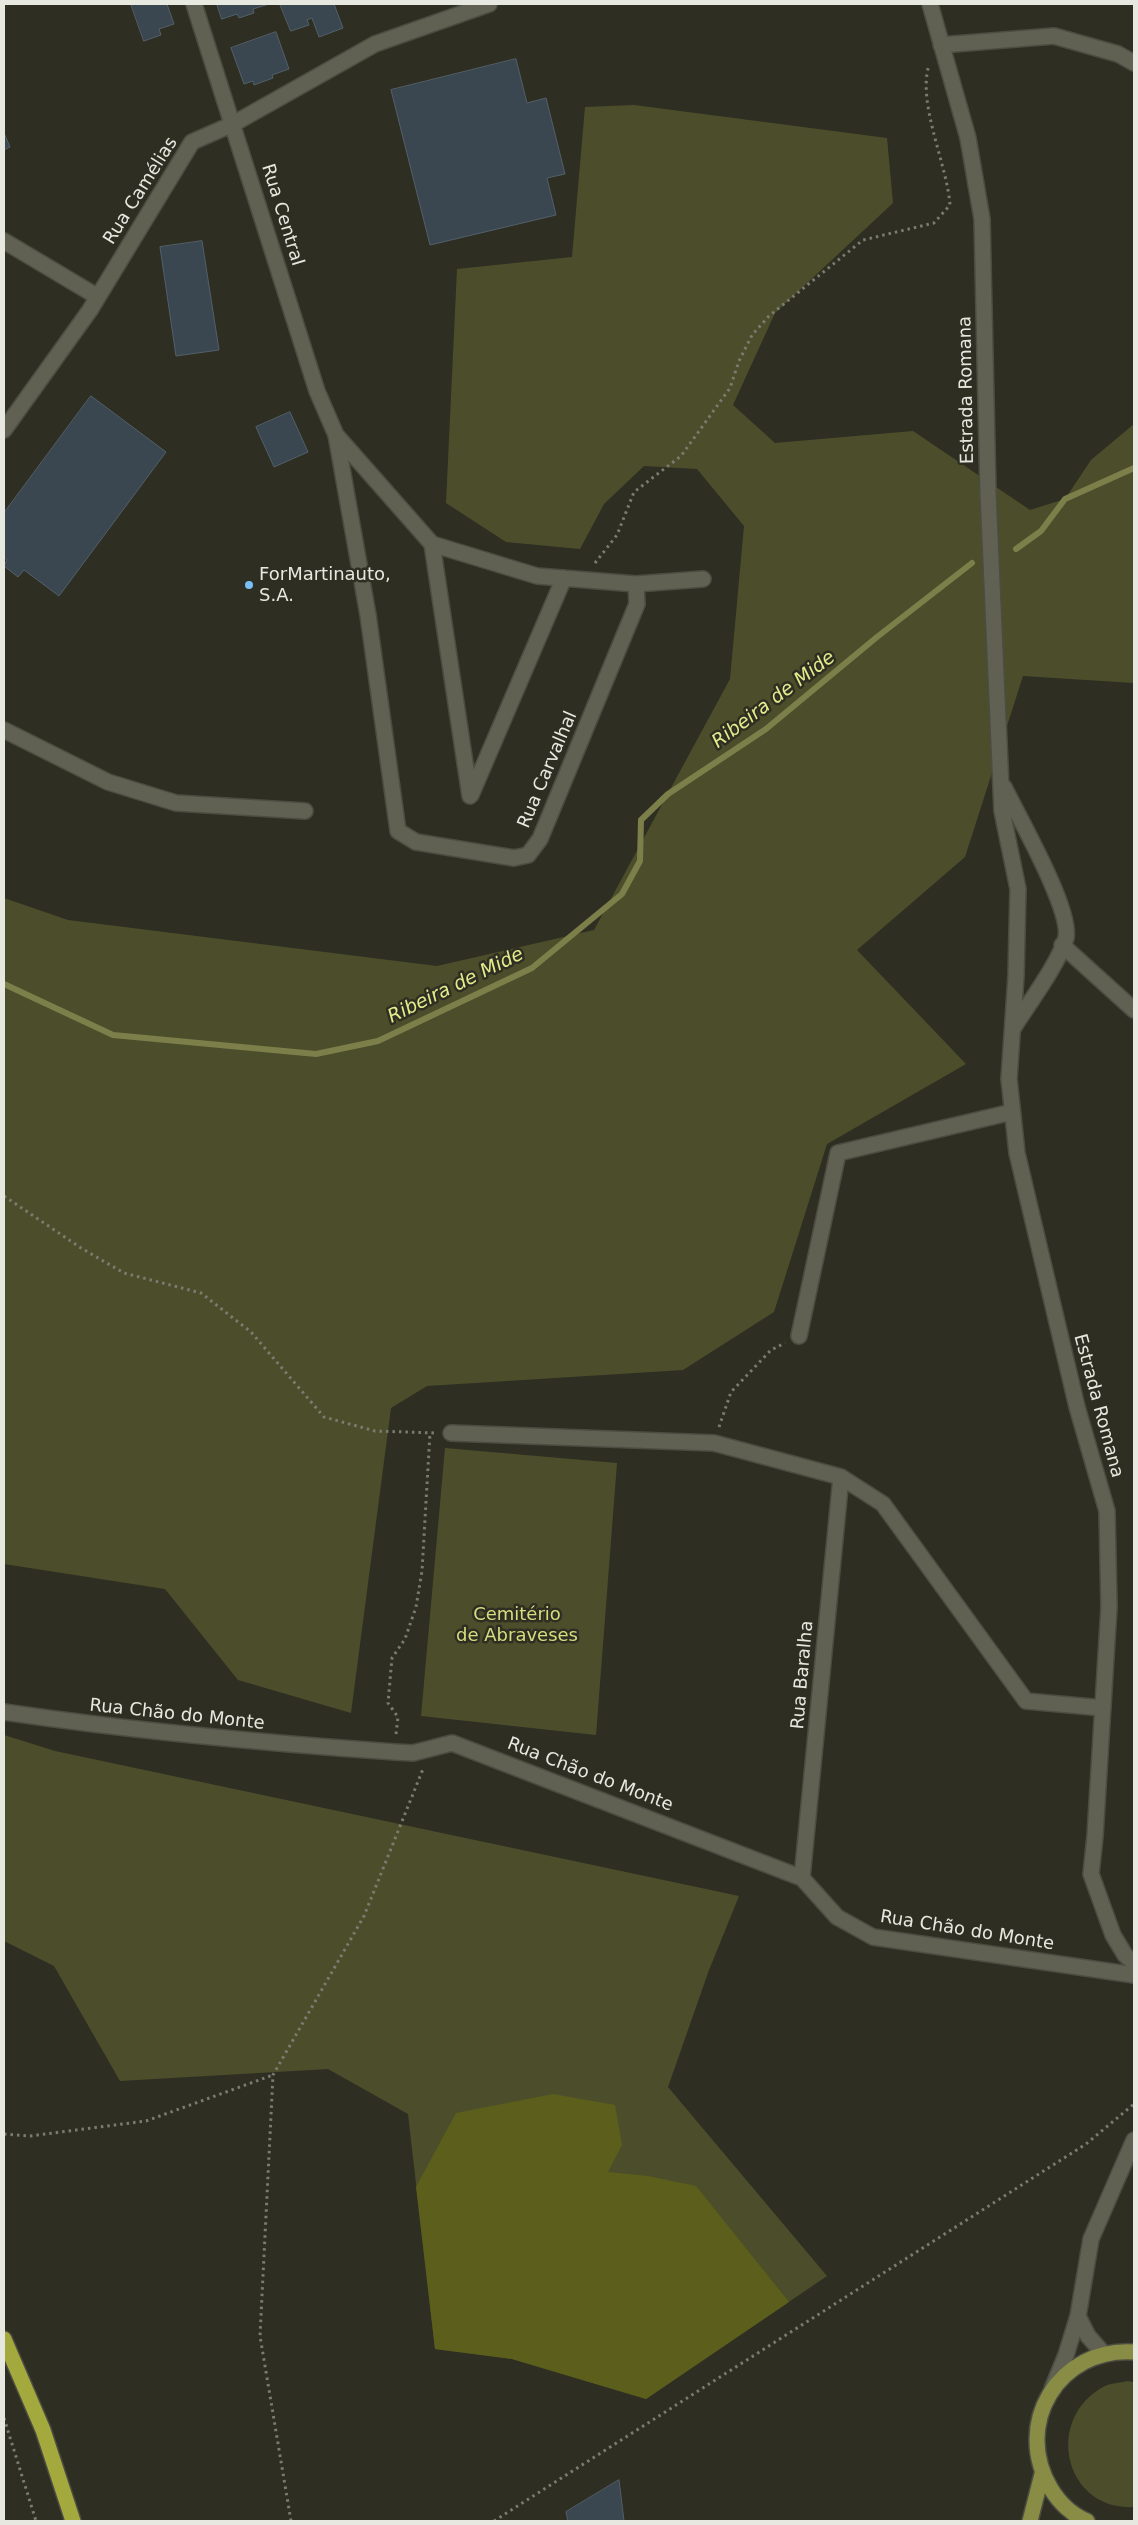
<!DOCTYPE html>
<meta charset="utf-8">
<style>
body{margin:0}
#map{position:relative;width:1138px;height:2525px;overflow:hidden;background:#2e2f22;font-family:"DejaVu Sans",sans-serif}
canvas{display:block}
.frame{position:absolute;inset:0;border:5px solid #e7e8e0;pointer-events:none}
</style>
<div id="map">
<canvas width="1138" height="2525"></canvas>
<div class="frame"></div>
</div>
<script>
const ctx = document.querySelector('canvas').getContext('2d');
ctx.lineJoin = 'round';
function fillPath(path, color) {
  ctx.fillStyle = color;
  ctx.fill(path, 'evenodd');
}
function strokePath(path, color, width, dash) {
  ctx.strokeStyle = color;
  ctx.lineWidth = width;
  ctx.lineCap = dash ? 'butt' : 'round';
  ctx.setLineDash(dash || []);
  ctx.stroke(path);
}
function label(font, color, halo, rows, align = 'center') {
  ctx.font = font + ' "DejaVu Sans",sans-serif';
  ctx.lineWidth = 5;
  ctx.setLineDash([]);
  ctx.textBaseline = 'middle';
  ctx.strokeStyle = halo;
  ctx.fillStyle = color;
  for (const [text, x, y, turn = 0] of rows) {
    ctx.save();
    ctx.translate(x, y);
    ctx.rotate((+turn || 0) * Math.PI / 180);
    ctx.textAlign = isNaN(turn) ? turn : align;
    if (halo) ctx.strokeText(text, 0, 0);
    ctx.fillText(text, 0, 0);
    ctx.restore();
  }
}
fillPath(new Path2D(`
 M634,105L887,138L893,203L775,313L733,405L775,443L913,431L1030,510L1065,499L1091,460L1134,424V683L1023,676L965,857L857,950L966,1064L827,1144L774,1312L683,1370L427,1386L391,1408L351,1713L238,1680L165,1589L4,1564V898L68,920L437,966L594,930L730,679L744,526L697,469L644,466L604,504L580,549L506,542L446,503L457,269L572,257L585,107Z
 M445,1448L617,1463L596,1735L421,1716Z
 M4,1735L55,1751L739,1896L709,1970L668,2087L827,2276L646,2399L512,2359L435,2349L408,2114L328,2069L120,2081L54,1966L4,1941Z
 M1127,2381L1134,2382V2507C1064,2511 1043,2418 1105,2386C1111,2383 1120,2383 1127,2381Z`), '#4c4e2b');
fillPath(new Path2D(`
 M553,2094L615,2105L622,2145L608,2172L648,2176L696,2186L789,2302L646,2399L512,2359L435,2349L416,2187L456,2113Z`), '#5b5f1b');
strokePath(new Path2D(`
 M1016,549L1041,531L1065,499L1134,468
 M4,984L113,1035L316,1054L378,1041L532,968L622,894L640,861L641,820L668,794L766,729L877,637L972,563`), '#7d7f4a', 6);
const building = new Path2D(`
 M131,4H167L174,24L159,29L161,35L144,41Z
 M217,4H269L253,9L254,13L239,18L237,14L222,19Z
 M280,4H334L343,28L319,37L312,18L307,20L309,25L291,31Z
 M276,32L289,69L272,75L273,78L254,85L253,81L244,84L231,48Z
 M516,59L527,103L546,98L565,174L547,178L556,215L430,245L391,90Z
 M4,133L10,147L4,150Z
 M202,241L219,350L176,356L160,247Z
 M91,396L166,452L59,596L24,570L18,577L4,566L7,560L4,557V513Z
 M290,412L308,452L274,467L256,427Z
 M619,2480L624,2521H568L566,2512Z`);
fillPath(building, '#3a4650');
strokePath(building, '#53606a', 1);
const minor = new Path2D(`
 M194,4L317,391L336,435L368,615L398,831L416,842L514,858L528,855L540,839L637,604L636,584L537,576L432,544L336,435
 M930,4L968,138L982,219L988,492L1002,811L1018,889L1016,976L1009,1079L1017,1153L1077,1407L1107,1511L1109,1607L1095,1836L1091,1874L1113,1935L1125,1955L1134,1963
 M941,45L1054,36L1118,54L1134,63
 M4,241L98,297
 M4,430L90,310L192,142L233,124L375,44L489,4
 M432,544L470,796
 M636,584L703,579
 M4,730L108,782L176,803L305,811
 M1004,787C1018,816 1072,910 1066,938C1059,963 1029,1003 1014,1027
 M471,795L564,578
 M1062,945L1134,1010
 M799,1336L838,1153L1012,1112
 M451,1433L714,1443L841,1477L883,1504L1026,1701L1103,1708
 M4,1712C134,1731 264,1743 395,1752L413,1753L452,1743L802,1878L837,1917L873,1937L1134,1975
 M802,1878L841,1477
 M1078,2316L1088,2336L1104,2354
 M1052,2389L1066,2355L1078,2316L1091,2239L1134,2140`);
const major = new Path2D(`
 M1030,2521L1042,2474
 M1087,2521C1072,2515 1059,2502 1051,2489C1012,2424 1059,2347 1134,2352`);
const highway = new Path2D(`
 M4,2339L43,2430L73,2521`);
strokePath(minor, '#4c4d42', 18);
strokePath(major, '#4c4d42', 18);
strokePath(highway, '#4c4d42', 18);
strokePath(new Path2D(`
 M595,563L617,535L634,492L681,456L730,388L739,361L752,335L769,316L863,240L934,223L950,205C947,164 917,103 929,65
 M4,1196L81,1248L124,1273L201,1293L251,1332L324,1417L375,1431L436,1433
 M719,1427L731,1392L771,1350L785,1343
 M396,1734L398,1717L388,1703L392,1658L405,1639L416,1607L422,1571L430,1433
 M4,2134L30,2136L146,2121L273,2075
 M4,2418L36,2521
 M291,2521L260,2336L273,2075L364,1916L423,1769
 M494,2521L1086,2144L1134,2104`), '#7b7c71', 3, [2.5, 4]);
strokePath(minor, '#606152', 15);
strokePath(major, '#888c45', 15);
strokePath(highway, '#a3a93c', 15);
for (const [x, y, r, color] of [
 [249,585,5,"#78bff7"]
]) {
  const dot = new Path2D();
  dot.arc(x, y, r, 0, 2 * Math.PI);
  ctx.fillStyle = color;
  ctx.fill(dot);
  strokePath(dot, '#2e2f22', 2);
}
label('18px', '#e7e8e0', '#2e2f22', [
 ["Rua Camélias",141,191,-58],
 ["Rua Central",282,215,73],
 ["Estrada Romana",967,390,-91],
 ["Rua Carvalhal",548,770,-67],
 ["Estrada Romana",1098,1406,75],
 ["Rua Baralha",803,1675,-85],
 ["Rua Chão do Monte",177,1715,6],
 ["Rua Chão do Monte",590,1775,21],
 ["Rua Chão do Monte",967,1931,9]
]);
label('18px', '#e7e8e0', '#2e2f22', [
 ["ForMartinauto,",259,575],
 ["S.A.",259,596]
], 'left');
label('18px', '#d6dd7e', '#2e2f22', [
 ["Cemitério",517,1615],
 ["de Abraveses",517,1636]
]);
label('italic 19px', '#e4eb8c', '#2e2f22', [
 ["Ribeira de Mide",774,700,-37],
 ["Ribeira de Mide",456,986,-26]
]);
</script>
